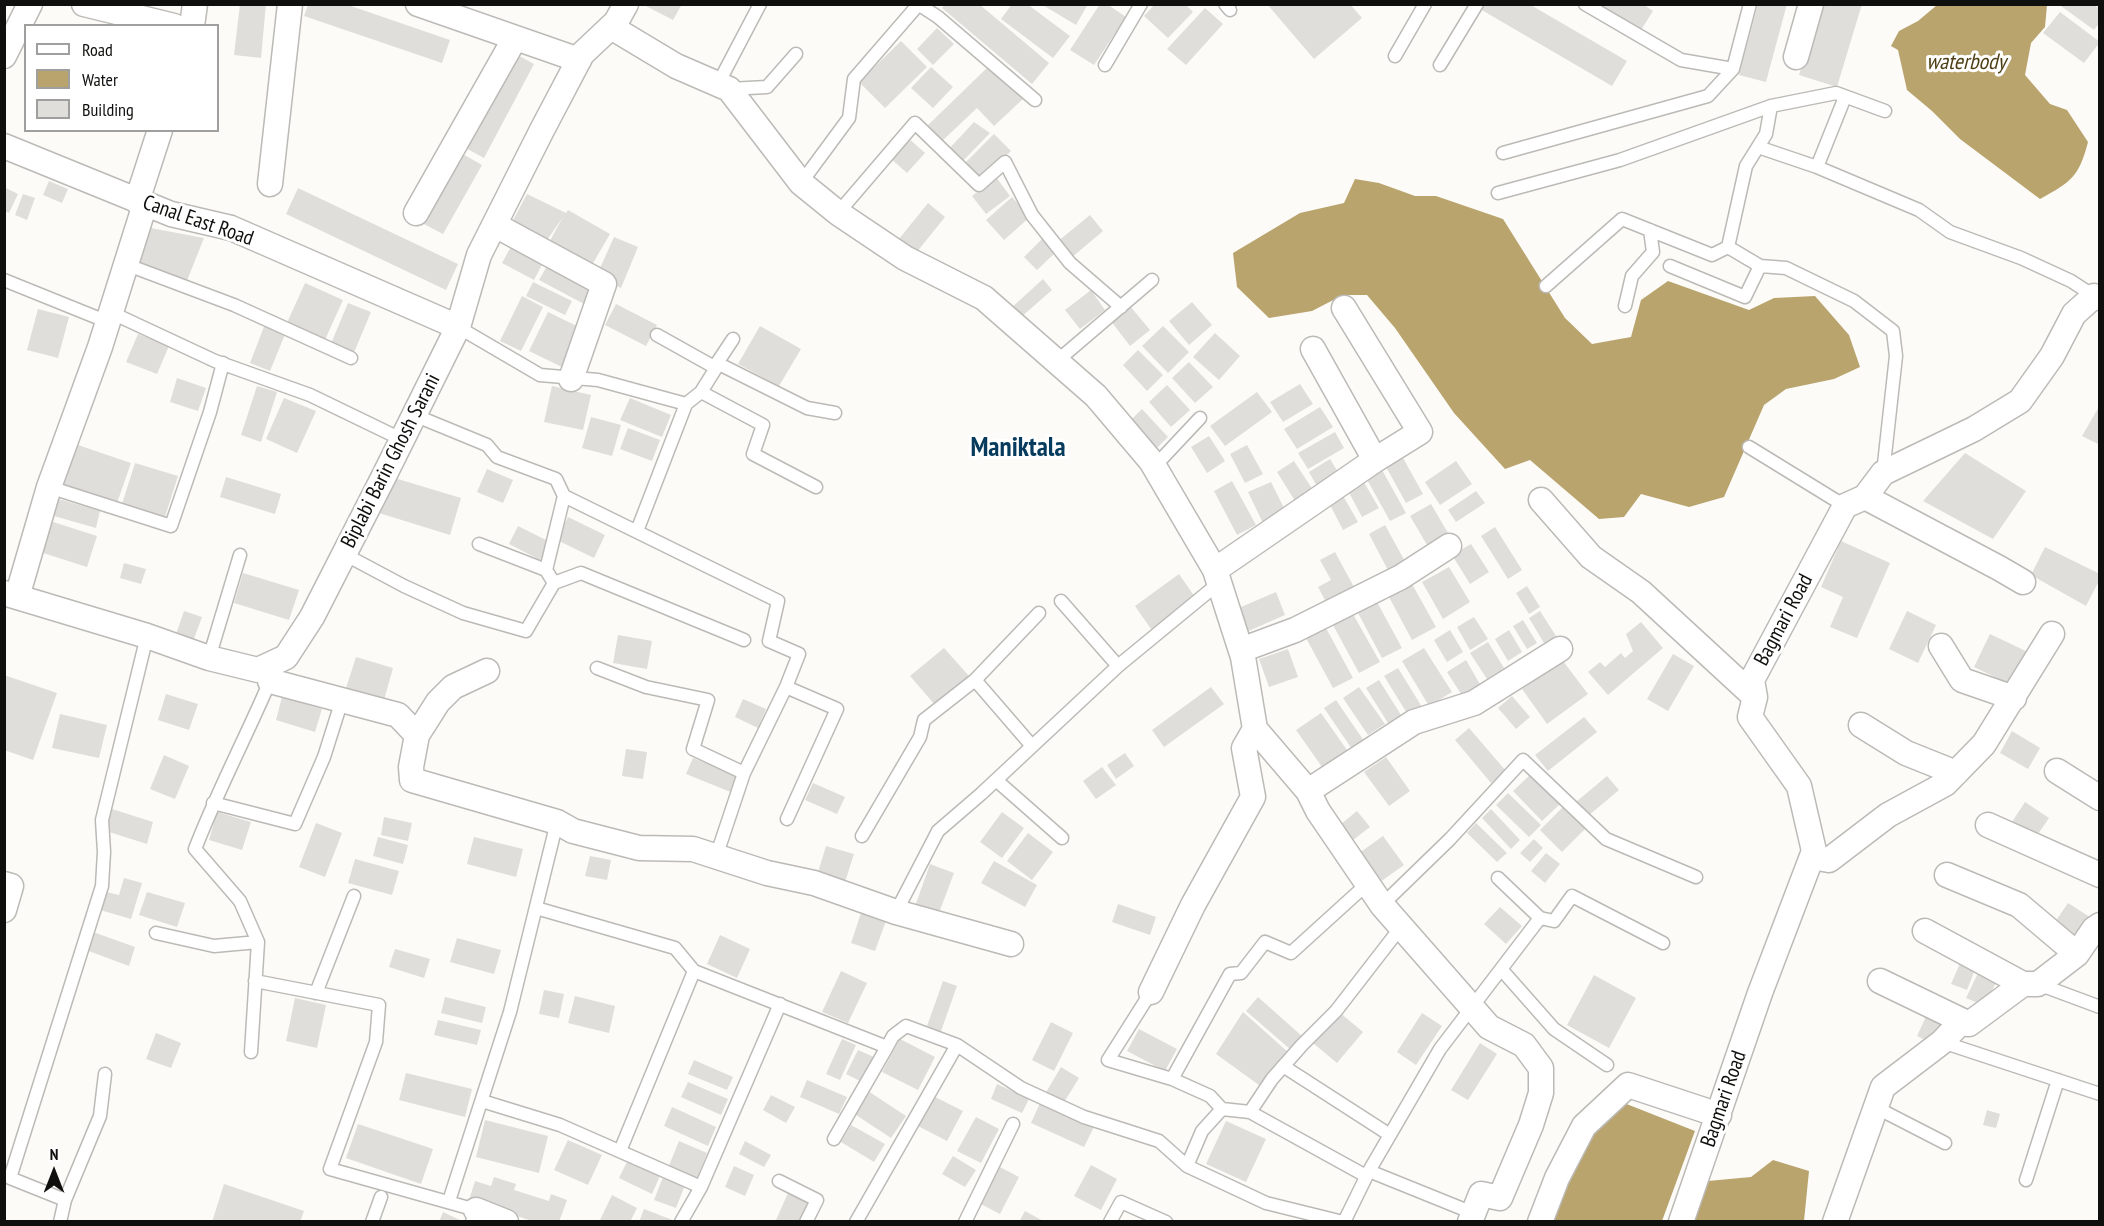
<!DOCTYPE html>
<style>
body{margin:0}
#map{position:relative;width:2104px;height:1226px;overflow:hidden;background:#fdfbf7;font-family:"PT Sans Narrow",sans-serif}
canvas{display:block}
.frame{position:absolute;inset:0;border:6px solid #0f0f0d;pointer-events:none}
.legend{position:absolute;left:24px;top:24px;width:195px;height:108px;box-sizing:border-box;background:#fff;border:2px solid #9f9f9e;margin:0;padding:8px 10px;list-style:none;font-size:18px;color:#0f0f0d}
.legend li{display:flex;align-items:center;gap:12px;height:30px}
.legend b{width:30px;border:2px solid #9f9f9e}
.north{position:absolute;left:24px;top:1142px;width:60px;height:60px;-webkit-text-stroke:4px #fff;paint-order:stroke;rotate:0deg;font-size:16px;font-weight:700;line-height:24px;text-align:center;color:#0f0f0d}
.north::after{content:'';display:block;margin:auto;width:21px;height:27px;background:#0f0f0d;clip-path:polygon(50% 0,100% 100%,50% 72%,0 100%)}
</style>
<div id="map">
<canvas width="2104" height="1226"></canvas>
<div class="frame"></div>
<ul class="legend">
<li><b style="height:8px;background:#fff"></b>Road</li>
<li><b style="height:16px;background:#b9a46e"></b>Water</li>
<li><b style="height:16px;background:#e0deda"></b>Building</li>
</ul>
<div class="north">N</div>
</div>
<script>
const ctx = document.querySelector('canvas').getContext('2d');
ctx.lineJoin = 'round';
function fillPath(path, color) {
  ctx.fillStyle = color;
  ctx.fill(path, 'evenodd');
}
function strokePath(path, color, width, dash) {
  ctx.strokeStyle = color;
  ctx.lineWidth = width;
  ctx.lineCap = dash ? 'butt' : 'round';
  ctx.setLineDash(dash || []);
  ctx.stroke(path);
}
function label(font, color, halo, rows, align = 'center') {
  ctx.font = font + ' "PT Sans Narrow",sans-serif';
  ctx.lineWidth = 6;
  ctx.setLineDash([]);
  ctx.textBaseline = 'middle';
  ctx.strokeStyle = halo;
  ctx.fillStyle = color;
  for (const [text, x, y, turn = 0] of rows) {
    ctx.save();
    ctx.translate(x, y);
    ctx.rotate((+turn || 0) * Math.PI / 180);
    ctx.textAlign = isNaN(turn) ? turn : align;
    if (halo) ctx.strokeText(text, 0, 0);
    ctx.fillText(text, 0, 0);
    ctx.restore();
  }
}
fillPath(new Path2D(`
 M1937,5H2047L2045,27L2031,43L2025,75L2050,104L2067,110L2088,142C2079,177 2071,182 2040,199L1960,139L1932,111L1907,90L1898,50L1891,46L1899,31L1918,21Z
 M1355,179L1379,183L1415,196H1436L1503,219L1565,318L1592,344L1631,337L1641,300L1668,281L1749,310L1774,298L1815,296L1849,335L1860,367L1834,379L1786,389L1764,405L1724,497L1689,507L1641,494L1624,517L1599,519L1530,460L1505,469L1454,413L1395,328L1367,295H1343L1312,311L1269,318L1237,287L1233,253L1300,213L1344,203Z
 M1624,1103L1695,1131L1662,1221L1551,1222L1591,1131Z
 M1773,1160L1809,1171L1804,1221L1694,1222L1708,1181L1751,1177Z`), '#b9a46e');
fillPath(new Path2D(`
 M240,4H266L261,58L234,55Z
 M642,4H682L673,20Z
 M945,4H979L1049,63L1032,84L942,8Z
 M1012,4H1027L1070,36L1053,58L1001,19Z
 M1041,4H1088L1076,25Z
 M1100,4H1107L1126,17L1094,65L1070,50Z
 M1155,4H1185L1193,12L1168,38L1144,16Z
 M1267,4H1350L1362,18L1314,59Z
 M1482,4H1529L1627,61L1612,86L1480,9Z
 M1598,4H1643L1653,11L1641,30Z
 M1758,4H1787L1766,82L1739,75Z
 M1821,4H1862L1837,87L1799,75Z
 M2062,4H2093L2100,9V22L2094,30L2061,6Z
 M308,5H348L450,40L442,63L304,16Z
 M1205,8L1223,24L1186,65L1167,49Z
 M2060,12L2100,42L2084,63L2043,33Z
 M937,28L954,44L933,65L917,49Z
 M901,41L927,67L885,108L859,82Z
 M514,53L534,64L484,158L464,147Z
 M990,65L1023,99L994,126L977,108L940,143L925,128Z
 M931,67L953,87L933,108L911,88Z
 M974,122L990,133L960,164L947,151Z
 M994,134L1011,151L980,182L963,165Z
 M907,137L925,153L907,173L889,157Z
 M461,153L482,165L443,234L422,223Z
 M996,177L1010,196L986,214L972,196Z
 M49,181L68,189L62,203L43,195Z
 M4,187L18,194L9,213L4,211Z
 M298,188L458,264L446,290L286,214Z
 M23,194L35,198L27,220L15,215Z
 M527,194L566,213L568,210L610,234L589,270L547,246L563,217L545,243L510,226Z
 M1012,197L1030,217L1004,240L986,220Z
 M928,203L945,217L916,253L899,239Z
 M1090,215L1103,231L1071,258L1057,242Z
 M140,226L204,238L186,283L129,263Z
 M614,237L638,247L621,288L596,277Z
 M1043,238L1057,251L1037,270L1024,257Z
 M515,239L547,255L534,280L502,263Z
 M551,259L597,283L586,305L539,280Z
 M1043,279L1052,290L1019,319L1010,309Z
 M533,282L572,301L565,315L526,296Z
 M305,283L343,300L324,342L286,325Z
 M1091,290L1105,310L1080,329L1065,310Z
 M522,296L543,307L521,351L500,341Z
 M1192,302L1212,325L1189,345L1169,321Z
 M348,303L371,312L353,355L330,346Z
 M616,304L657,325L646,346L605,325Z
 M1130,306L1150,330L1130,346L1111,321Z
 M38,309L69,317L58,358L27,350Z
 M548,312L587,331L568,370L529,351Z
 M265,324L286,332L270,371L250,363Z
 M760,326L801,349L779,386L738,364Z
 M1163,326L1189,352L1168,373L1142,346Z
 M1215,333L1240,356L1219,380L1193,357Z
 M138,334L169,346L157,374L126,362Z
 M1138,350L1163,375L1147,391L1123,365Z
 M1189,362L1213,387L1195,403L1172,378Z
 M177,378L206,388L198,411L170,402Z
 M1300,384L1313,404L1283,422L1270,402Z
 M1167,385L1190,410L1171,427L1149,402Z
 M257,386L277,392L261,442L241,435Z
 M552,386L591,395L583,430L544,422Z
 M1257,392L1272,412L1225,446L1210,426Z
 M284,398L316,411L297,453L266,439Z
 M630,398L671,415L662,437L620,420Z
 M2100,405V445L2082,436Z
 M1320,407L1333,427L1297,449L1284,429Z
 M1142,409L1168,437L1150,455L1124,427Z
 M591,417L621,425L612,456L582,448Z
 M628,428L660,440L652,461L620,449Z
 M1335,432L1344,448L1308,469L1298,453Z
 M1209,436L1225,461L1207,473L1191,447Z
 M69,442L131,463L116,506L54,485Z
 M1247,445L1263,474L1245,483L1230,454Z
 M1965,453L2026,491L1993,539L1923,501Z
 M1402,456L1423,494L1406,503L1385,465Z
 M1330,459L1341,477L1319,490L1309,472Z
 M1294,461L1313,490L1295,501L1277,472Z
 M1456,461L1472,484L1440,505L1425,482Z
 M135,463L178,476L164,520L121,507Z
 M1381,468L1406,513L1390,521L1365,476Z
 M487,469L513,480L503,503L477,492Z
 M226,477L281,494L275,514L220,497Z
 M391,477L461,498L450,535L379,513Z
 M1362,479L1379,508L1362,517L1346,487Z
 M1232,481L1256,525L1237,535L1214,491Z
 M1271,482L1286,512L1263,523L1248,492Z
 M1476,491L1485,503L1456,522L1448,510Z
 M1342,494L1358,522L1343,530L1328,501Z
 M52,497L100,511L96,528L47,514Z
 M1431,504L1448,533L1427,545L1410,516Z
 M568,517L605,535L594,558L557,540Z
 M47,520L97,536L87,567L37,551Z
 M1385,525L1407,565L1390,574L1369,534Z
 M518,526L550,542L540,560L509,544Z
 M1495,527L1522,570L1508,579L1481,536Z
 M1841,541L1890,563L1857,638L1830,627L1843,597L1821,587Z
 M1471,544L1489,572L1470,584L1452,555Z
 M2045,547L2100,574V579L2086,606L2031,575Z
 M1335,552L1354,587L1326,602L1318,587L1331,580L1320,560Z
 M124,563L146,569L141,584L120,578Z
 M1449,567L1470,602L1443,619L1422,582Z
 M243,573L299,590L289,620L234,603Z
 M1179,574L1195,597L1151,629L1135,606Z
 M1412,584L1436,627L1412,640L1389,597Z
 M1527,586L1540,607L1529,614L1516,593Z
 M1276,592L1285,615L1244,633L1234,610Z
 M1377,602L1402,648L1382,658L1358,613Z
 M184,611L202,617L192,644L175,637Z
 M1540,611L1556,636L1544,643L1529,618Z
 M1907,611L1936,625L1918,663L1889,649Z
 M1353,614L1380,662L1359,673L1333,625Z
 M1474,617L1488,639L1470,650L1457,627Z
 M1523,620L1537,643L1527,649L1513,626Z
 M1641,622L1663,648L1608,695L1588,672L1600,662L1605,667L1621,653L1625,658L1633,651L1626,634Z
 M1326,628L1353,678L1333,688L1306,638Z
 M1450,630L1463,652L1447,662L1434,640Z
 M1509,630L1522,652L1508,661L1495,639Z
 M1990,634L2030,653L2013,686L1974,667Z
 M618,635L652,641L647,669L613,663Z
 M1488,642L1504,668L1487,679L1470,653Z
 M944,648L969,676L935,705L910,676Z
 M1424,648L1452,692L1429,706L1402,661Z
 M1288,649L1298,677L1269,687L1259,659Z
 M1673,654L1694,666L1668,711L1647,699Z
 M356,657L393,668L384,700L346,688Z
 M1466,660L1481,686L1463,697L1447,672Z
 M1563,661L1588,694L1547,724L1522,689Z
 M1398,668L1422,707L1408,715L1384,676Z
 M4,675L57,693L33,760L4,750Z
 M1379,680L1401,715L1388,723L1366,688Z
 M1211,687L1224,704L1164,747L1152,730Z
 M1359,687L1385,724L1368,735L1343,698Z
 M166,694L198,704L189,730L158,720Z
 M1512,696L1530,717L1516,729L1498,708Z
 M282,697L322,709L315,732L276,720Z
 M743,699L766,709L758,728L735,717Z
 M1336,700L1364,741L1352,749L1324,708Z
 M1321,713L1347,750L1322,767L1296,730Z
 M60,714L107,725L99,758L52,748Z
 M1584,717L1597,732L1548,771L1535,755Z
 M1469,728L1506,771L1491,783L1455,740Z
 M2012,731L2040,748L2028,769L2000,753Z
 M626,749L647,752L643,779L622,776Z
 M1125,753L1134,766L1116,779L1107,765Z
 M164,755L189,766L175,799L150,789Z
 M1386,757L1410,791L1389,806L1364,772Z
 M693,758L739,776L733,793L686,774Z
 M1102,767L1116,785L1096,799L1083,781Z
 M1531,774L1560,804L1542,821L1513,791Z
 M1607,776L1619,790L1588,816L1576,802Z
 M813,783L845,797L837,814L805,800Z
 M1508,793L1541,825L1529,837L1496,805Z
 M2025,802L2049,818L2032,843L2008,828Z
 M1565,805L1587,827L1562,852L1540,830Z
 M112,809L153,822L147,844L106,831Z
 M1491,809L1520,840L1511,849L1482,818Z
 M1357,811L1370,827L1348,844L1335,829Z
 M217,812L251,822L242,850L209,840Z
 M1002,812L1024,828L1002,858L980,842Z
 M384,817L412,823L408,841L381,835Z
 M316,823L342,833L325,877L299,867Z
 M1476,823L1507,853L1497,862L1467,833Z
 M1028,833L1053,852L1032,880L1007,861Z
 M1383,836L1404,865L1376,885L1355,856Z
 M378,837L408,845L403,864L373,856Z
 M474,837L523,849L516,877L467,864Z
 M1534,839L1543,848L1530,862L1520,853Z
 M826,846L854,854L843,888L816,879Z
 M1546,853L1560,864L1545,883L1531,871Z
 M590,856L611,860L607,880L585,876Z
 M355,859L399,871L392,895L348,883Z
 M994,861L1037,885L1025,907L981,883Z
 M930,864L954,873L937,918L914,909Z
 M124,878L142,883L131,919L100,910L106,892L119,895Z
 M147,892L185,903L177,927L139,915Z
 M2068,903L2093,919L2080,939L2055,922Z
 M1118,904L1156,917L1150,935L1112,922Z
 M1500,907L1522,926L1506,944L1484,924Z
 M861,913L886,921L875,951L851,943Z
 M93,932L135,947L129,966L86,950Z
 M720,935L750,949L737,978L707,964Z
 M457,938L501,950L494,974L450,962Z
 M395,949L430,959L424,978L389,967Z
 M1961,961L1976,967L1967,990L1951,984Z
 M841,971L867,983L848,1023L822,1012Z
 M1979,971L1997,980L1985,1006L1966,998Z
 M1594,975L1636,998L1609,1048L1567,1025Z
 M943,981L957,986L940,1034L926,1029Z
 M544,990L564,994L559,1018L539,1014Z
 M575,996L615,1006L609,1033L568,1023Z
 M445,997L486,1007L482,1023L441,1013Z
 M1258,997L1303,1037L1291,1050L1246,1011Z
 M295,998L326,1005L317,1048L286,1041Z
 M1243,1012L1289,1053L1259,1085L1216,1054Z
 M1339,1012L1363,1032L1337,1063L1313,1043Z
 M1928,1012L1945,1021L1933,1044L1917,1036Z
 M1422,1013L1442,1026L1416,1065L1397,1052Z
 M438,1020L481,1030L477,1045L434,1035Z
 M1051,1022L1073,1033L1054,1071L1032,1060Z
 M1139,1029L1177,1049L1165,1071L1127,1051Z
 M156,1033L181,1043L171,1068L146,1059Z
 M842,1039L856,1045L840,1080L826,1074Z
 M900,1039L935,1057L918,1090L882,1072Z
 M1480,1043L1497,1054L1468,1100L1451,1090Z
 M858,1050L876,1058L864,1083L846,1074Z
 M694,1060L733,1077L727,1090L688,1074Z
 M1061,1067L1079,1078L1063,1104L1045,1094Z
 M406,1073L472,1089L465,1117L399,1100Z
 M807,1080L847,1097L839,1114L800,1097Z
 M688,1082L728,1099L721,1115L681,1097Z
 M997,1084L1029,1099L1022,1113L991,1099Z
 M868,1091L906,1116L891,1138L853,1113Z
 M771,1095L795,1107L786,1123L763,1110Z
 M933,1096L963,1111L947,1141L918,1126Z
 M1040,1103L1094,1127L1084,1147L1031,1123Z
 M672,1107L716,1127L708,1146L664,1126Z
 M1987,1110L2000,1114L1996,1128L1983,1125Z
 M976,1117L999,1129L981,1163L957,1151Z
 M485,1120L548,1136L539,1173L476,1157Z
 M1226,1121L1266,1139L1246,1182L1206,1164Z
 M358,1124L433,1149L421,1184L346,1158Z
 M851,1125L885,1144L874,1162L841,1142Z
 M568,1140L602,1155L588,1185L554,1170Z
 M679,1141L707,1153L696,1180L668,1168Z
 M745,1141L771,1155L764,1167L739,1154Z
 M953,1156L976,1170L965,1187L942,1174Z
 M628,1160L660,1176L652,1194L619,1178Z
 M1091,1165L1117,1179L1101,1210L1074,1196Z
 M734,1166L754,1175L745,1196L725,1187Z
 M998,1166L1019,1177L1000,1214L979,1203Z
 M494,1177L516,1184L514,1190L549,1201L551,1194L567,1200L559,1222H535L469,1200L475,1181L491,1186Z
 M663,1177L685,1185L676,1208L654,1200Z
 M224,1184L304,1211L300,1222H212Z
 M788,1193L812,1204L804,1222L776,1220Z
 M612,1195L637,1208L630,1222H599Z
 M644,1209L675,1221V1222H639Z
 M1025,1211L1045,1222H1019Z
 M443,1212L464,1222H439Z`), '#e0deda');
const lane = new Path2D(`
 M918,4L938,17L1035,100
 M1225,4L1230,10
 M1585,4L1681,60L1733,69
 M1395,56L1425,4
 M1105,65L1141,4
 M1440,65L1477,4
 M718,84L760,4
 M729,89L767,87L796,54
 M1845,97L1817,167L1919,210L1950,232L2021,258L2071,281L2094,296
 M1758,147L1817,167
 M1503,153L1708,96L1733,69L1750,4
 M801,183L849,118L854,79L918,5
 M1498,193L1620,160L1771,106L1836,93L1885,111
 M838,213L915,123L979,185L1005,162L1032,215L1070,263L1121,307
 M1728,247L1746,166L1766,134L1771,106
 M125,264L234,305L351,358
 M1670,266L1745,297L1760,266L1786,268L1854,301L1893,331L1896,356L1883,473
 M4,280L108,322
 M1546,286L1622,219L1712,255L1728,247L1760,266
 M1625,306L1632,276L1653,252L1650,230
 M110,312L215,361L310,395L403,440
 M458,327L540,375L598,380L686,404L637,531
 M657,335L716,368
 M1057,361L1152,280
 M717,363L807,408L835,413
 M701,392L763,425L753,454L816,487
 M686,404L701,392L716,368L717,363L733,339
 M414,415L487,445L497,457L556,479L564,496L778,601L769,641L799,654L786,687L744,773L716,857
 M1749,447L1845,506
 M1154,467L1200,418
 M49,487L171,526L210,412L223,363
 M479,544L546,570L554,583L581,573L744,640
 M344,554L404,586L463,613L526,631L554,583
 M546,570L564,496
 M1061,601L1118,666
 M209,658L240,555
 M597,668L646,687L708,700L693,749L744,773
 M975,680L1032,746
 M786,687L837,709L787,819
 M996,780L1062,838
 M213,803L295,824L324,757L342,700
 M862,836L920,737L924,720L975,680L1039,613
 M1382,905L1450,839L1523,760L1606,839L1696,877
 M536,908L675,948L694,971
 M896,912L938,831L981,794L1118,666L1219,583
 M1540,918L1554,921L1572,896L1663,943
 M156,933L214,946L258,942
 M1501,969L1554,1029L1607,1065
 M255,981L379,1005L376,1042L330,1169L476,1210L472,1222
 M2038,984L2100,1007
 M1151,992L1108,1060L1172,1079L1210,1096L1222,1109
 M316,993L354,896
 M1942,1042L2100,1094
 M251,1052L258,942L240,901L195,849C217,792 246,737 270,681V677
 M1283,1066L1390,1135
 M1172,1079L1230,974L1241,973L1265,942L1291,953L1367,884
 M482,1101L560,1125L701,1187
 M1875,1107L1945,1143
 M1250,1112L1366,1176
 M834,1139L887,1047
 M620,1151L694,971L887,1047L893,1036L906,1026L957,1045L1021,1088L1084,1117L1159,1141L1187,1166L1266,1203L1343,1222
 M1187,1166L1202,1131L1222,1109L1250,1112L1272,1079L1302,1045L1336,1011L1401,927
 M1369,1171L1473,1213
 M2026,1180L2058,1080
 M779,1181L817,1200L806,1222
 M65,1200L100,1116L105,1074
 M449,1201L510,1012L557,822
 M60,1222L65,1200L10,1178L102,886L104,852L102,820L147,636
 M372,1222L381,1197
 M681,1222L701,1187L780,1004
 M856,1222L957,1045
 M965,1222L1013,1124
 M1110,1222L1121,1202L1166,1222
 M1344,1222L1369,1171L1440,1049L1540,918L1498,878`);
const street = new Path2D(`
 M84,4L174,26
 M418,4L579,60
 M192,26L195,4
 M611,27L676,66L729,89L801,183L838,213L905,258L984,298L1096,396L1151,461L1215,570L1243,657L1255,729L1308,791L1318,811L1382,905L1489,1027L1524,1045L1541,1068V1093L1531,1125L1500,1198L1481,1194L1470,1222
 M4,56L30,4
 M1796,57L1811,4
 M4,146L171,214L231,228L458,327
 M270,184L290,4
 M137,201L160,130
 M416,213L515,38
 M495,225L604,284L571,379
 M1313,349L1375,460
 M1865,497L1999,568L2023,582
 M1541,500L1591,557L1641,592L1755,697
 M1215,570L1375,460L1420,432L1344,308
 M4,593L147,636L209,658L258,670L286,657L312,617L384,476L458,327L479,255L542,130L582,54L616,22L626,4
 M17,597L49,487L100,347L145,204
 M1941,646L1962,680L2014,698
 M1241,650L1295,630L1401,577L1449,546
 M270,681L398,715L417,735L411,767L412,780L557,822L573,831L639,848L693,849L767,873L814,883L896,912L1011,944
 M1861,725L1906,753L1956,773
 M417,735L438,702L453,687L487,671
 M2057,771L2100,798
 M1308,791L1414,722L1474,703L1560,649
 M1988,825L2100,875
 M1812,857L1829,860L1888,815L1945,784L1984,744L2052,634
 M1947,875L2019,905L2077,954
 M4,884L11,886L4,910
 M1925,931L2023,984
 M1880,981L1969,1024
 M1151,992L1193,905L1253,797L1244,748L1255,729
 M476,1210L506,1222
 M1540,1222L1557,1178L1584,1126L1628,1085L1719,1115
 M1681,1222L1760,993L1814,851L1799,786L1750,717L1755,697L1752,680L1845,506L1865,497L1883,473L1974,429L2020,401L2052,356L2074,314L2094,296L2100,298
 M1835,1222L1883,1087L1942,1042L1960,1023L1969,1024L2023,984H2038L2077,954L2094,929L2100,925`);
strokePath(lane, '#bcbab6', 15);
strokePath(street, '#bcbab6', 27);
strokePath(lane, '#fff', 12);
strokePath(street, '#fff', 24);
label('21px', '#0f0f0d', '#fff', [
 ["Canal East Road",198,221,19],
 ["Biplabi Barin Ghosh Sarani",391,461,-63],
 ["Bagmari Road",1784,620,-62],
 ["Bagmari Road",1724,1099,-71]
]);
label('italic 22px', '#4e3f14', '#fff', [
 ["waterbody",1966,63]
]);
label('bold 27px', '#063b5e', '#fff', [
 ["Maniktala",1018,448]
]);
</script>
